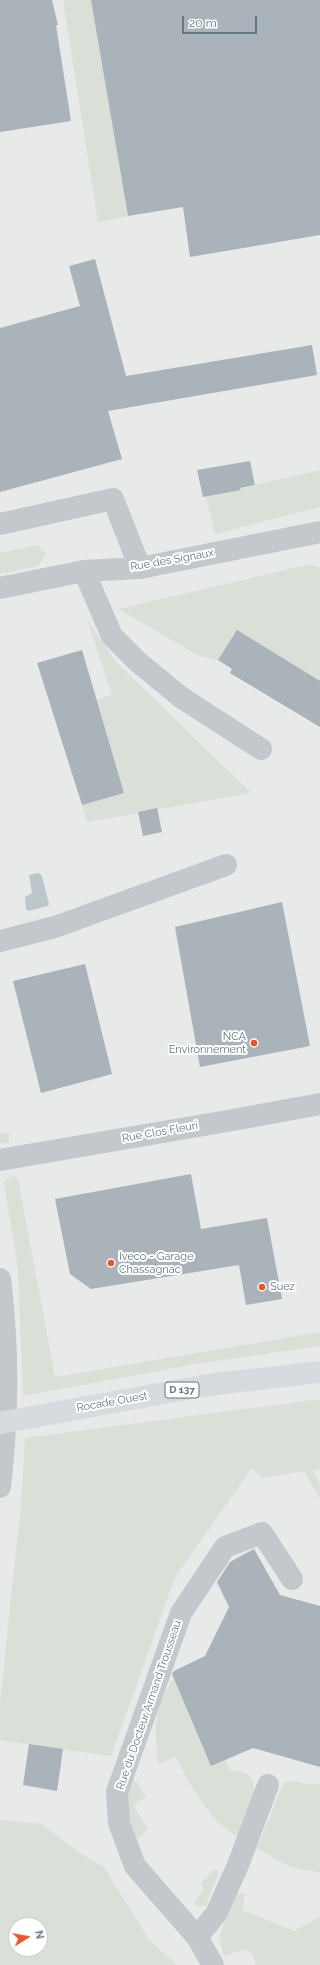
<!DOCTYPE html>
<style>
body{margin:0}
#map{position:relative;width:320px;height:1965px;overflow:hidden;background:#fafaf8;font-family:Raleway,sans-serif}
canvas{display:block}
.north{position:absolute;left:8px;top:1917px;width:40px;height:40px;box-sizing:border-box;background:#fff;border:1px solid #c1c8cd;border-radius:50%;rotate:79deg;font-size:11px;font-weight:700;line-height:16px;text-align:center;color:#657683}
.north::after{content:'';display:block;margin:auto;width:14px;height:18px;background:#e4572e;clip-path:polygon(50% 0,100% 100%,50% 72%,0 100%)}
.scale{position:absolute;left:182px;top:16px;width:75px;height:18px;box-sizing:border-box;border:2px solid #657683;border-top:0;padding-left:5px;font-size:12px;line-height:14px;white-space:nowrap;color:#657683;-webkit-text-stroke:3px #fff;paint-order:stroke}
</style>
<div id="map">
<canvas width="320" height="1965"></canvas>
<div class="north">N</div>
<div class="scale">20 m</div>
</div>
<script>
const ctx = document.querySelector('canvas').getContext('2d');
ctx.lineJoin = 'round';
function fillPath(path, color) {
  ctx.fillStyle = color;
  ctx.fill(path, 'evenodd');
}
function strokePath(path, color, width, dash) {
  ctx.strokeStyle = color;
  ctx.lineWidth = width;
  ctx.lineCap = dash ? 'butt' : 'round';
  ctx.setLineDash(dash || []);
  ctx.stroke(path);
}
function label(font, color, halo, rows, align = 'center') {
  ctx.font = font + ' Raleway,sans-serif';
  ctx.lineWidth = 4;
  ctx.setLineDash([]);
  ctx.textBaseline = 'middle';
  ctx.strokeStyle = halo;
  ctx.fillStyle = color;
  for (const [text, x, y, turn = 0] of rows) {
    ctx.save();
    ctx.translate(x, y);
    ctx.rotate((+turn || 0) * Math.PI / 180);
    ctx.textAlign = isNaN(turn) ? turn : align;
    if (halo) ctx.strokeText(text, 0, 0);
    ctx.fillText(text, 0, 0);
    ctx.restore();
  }
}
fillPath(new Path2D(`
 M0,0H320V1965H0ZM16,1925H40V1949H16Z`), '#e8e9e9');
fillPath(new Path2D(`
 M63,0H91L128,216L98,222Z
 M320,470V507L215,534L206,497Z
 M38,545L46,554L38,566L0,574V553Z
 M307,565L320,567V682L199,656L119,609Z
 M87,619L116,662L251,793L87,822L82,805L124,792L97,700L112,695Z
 M0,1132L10,1134L9,1142L0,1144Z
 M13,1175L18,1179L55,1377L320,1332V1346L196,1364L23,1396L18,1269L4,1182Z
 M320,1399V1469L312,1470L320,1485V1499L304,1471L263,1478L252,1468L175,1577L111,1756L0,1740V1703L21,1504L25,1438Z
 M174,1678L211,1766L225,1760L230,1770C237,1771 243,1771 248,1775C263,1787 243,1822 237,1836C207,1819 191,1786 176,1757L158,1764C155,1729 152,1708 174,1678Z
 M133,1780L137,1783L146,1796L133,1806L148,1829L133,1842L125,1820L129,1782Z
 M288,1781L320,1785V1873L288,1866L257,1848L283,1784Z
 M0,1820L42,1824L78,1852L104,1867L149,1940L177,1965H0ZM16,1925H40V1949H16Z
 M214,1869L219,1872L206,1905L199,1907L194,1904L203,1890L201,1883Z
 M245,1893L243,1910L294,1931L319,1917L320,1914V1965H256L253,1955L246,1949L224,1956L219,1937L234,1898L238,1894Z`), '#dadfd7');
fillPath(new Path2D(`
 M39,873L42,876L49,904L47,906L29,911L26,909L25,897L32,893L29,875Z`), '#bbc7cb');
fillPath(new Path2D(`
 M0,0H52L58,25H56L71,121L0,132Z
 M91,0H320V235L190,257L183,207L128,216Z
 M95,259L126,376L312,345L317,375L108,411L122,459L0,492V328L80,306L69,266Z
 M250,461L255,485L240,488L241,490L203,497L197,470Z
 M237,630L320,681V727L230,673L232,669L218,660Z
 M82,650L124,793L82,805L37,663Z
 M157,808L162,832L143,836L138,812Z
 M282,902L310,1046L200,1067L175,927Z
 M85,964L112,1074L41,1093L13,981Z
 M191,1174L201,1229L267,1218L282,1299L246,1305L239,1265L91,1289L70,1274L55,1199Z
 M254,1549L280,1595L320,1606V1767L253,1748L211,1766L172,1674L174,1671L205,1656L229,1607L217,1582L230,1562Z
 M29,1744L63,1749L57,1791L23,1785Z`), '#aab3b9');
strokePath(new Path2D(`
 M0,524L113,499L140,568
 M84,571L112,636L138,662L182,698L261,749
 M0,588L84,571L140,568L320,532
 M0,941L55,927L226,865
 M0,1160L233,1120L320,1104
 M0,1279C9,1349 8,1417 0,1487
 M197,1937L216,1914L238,1865L268,1785
 M213,1965L197,1937L135,1866L119,1823L117,1792L181,1613L225,1547L262,1533L292,1579`), '#c3c8cc', 22);
strokePath(new Path2D(`
 M0,1423L208,1385L320,1372`), '#d6dbdf', 22);
for (const [x, y, r, color] of [
 [254,1043,4,"#e4572e"],
 [111,1263,4,"#e4572e"],
 [262,1287,4,"#e4572e"]
]) {
  const dot = new Path2D();
  dot.arc(x, y, r, 0, 2 * Math.PI);
  ctx.fillStyle = color;
  ctx.fill(dot);
  strokePath(dot, '#fff', 1.5);
}
for (const [x, y, w] of [
 [182,1390,34]
]) {
  const box = new Path2D();
  box.roundRect(x - w / 2, y - 8, w, 16, 3);
  ctx.fillStyle = '#fff';
  ctx.fill(box);
  strokePath(box, '#657683', 1);
}
label('bold 10px', '#657683', null, [
 ["D 137",182,1390]
]);
label('11px', '#657683', '#fff', [
 ["Rue des Signaux",172,560,-10],
 ["Rue Clos Fleuri",160,1132,-10],
 ["Rocade Ouest",112,1402,-10],
 ["Rue du Docteur Armand Trousseau",149,1705,-71]
]);
label('11px', '#657683', '#fff', [
 ["NCA",246,1037,"right"],
 ["Environnement",246,1050,"right"],
 ["Iveco - Garage",119,1257],
 ["Chassagnac",119,1270],
 ["Suez",270,1287]
], 'left');
</script>
